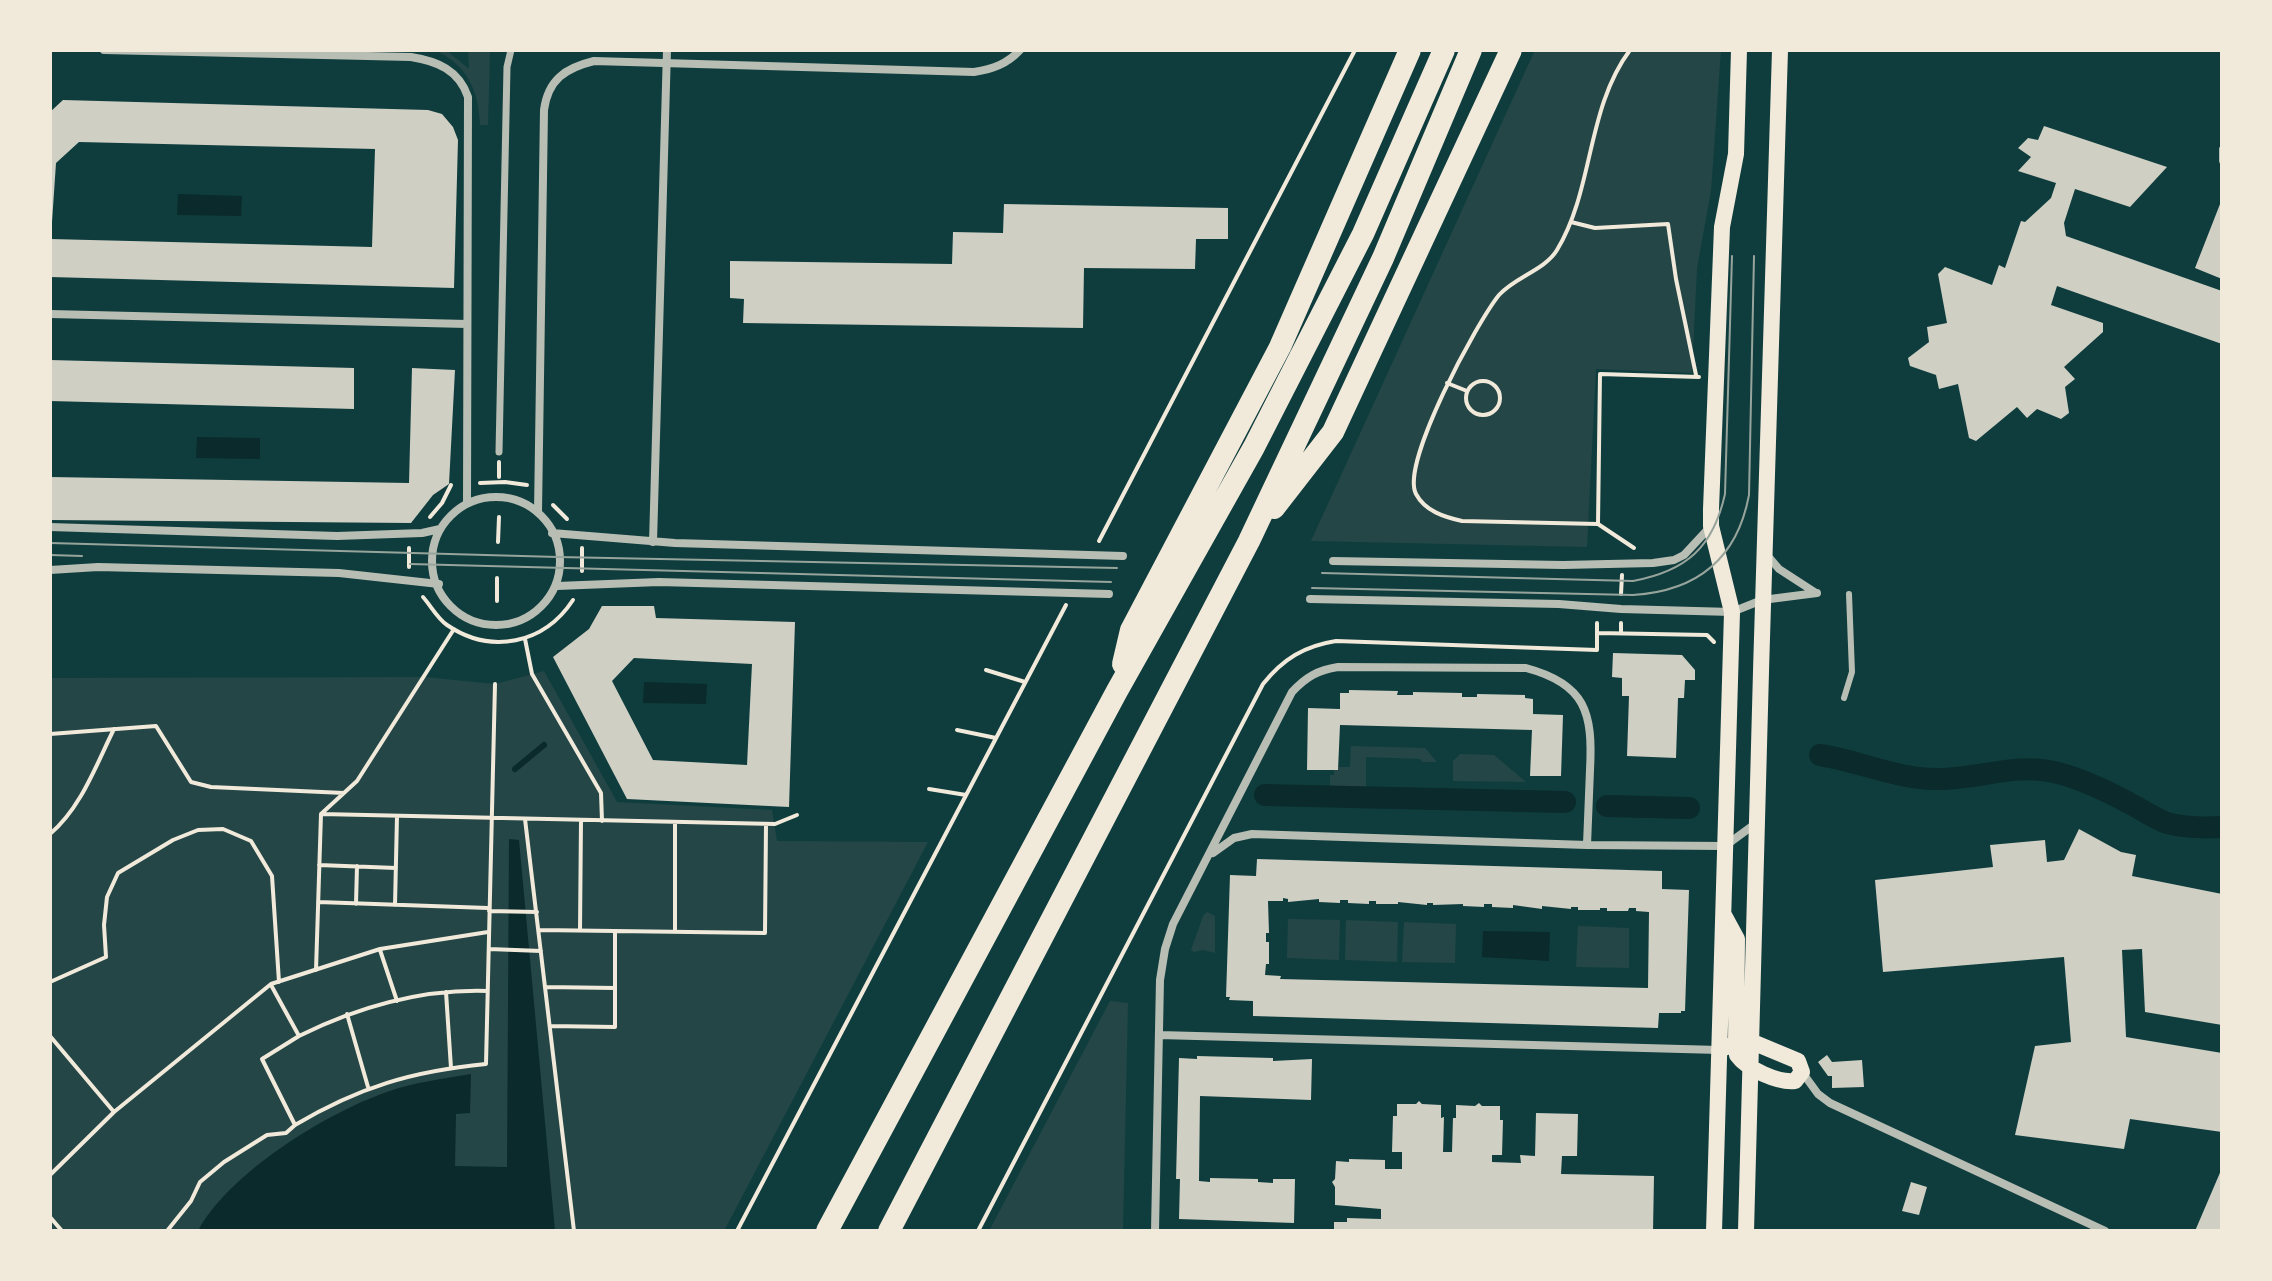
<!DOCTYPE html>
<style>
body{margin:0}
#map{position:relative;width:2272px;height:1281px;overflow:hidden;background:#0f3d3e;font-family:Karla,sans-serif}
canvas{display:block}
.frame{position:absolute;inset:0;border:52px solid #f1e9da;pointer-events:none}
</style>
<div id="map">
<canvas width="2272" height="1281"></canvas>
<div class="frame"></div>
</div>
<script>
const ctx = document.querySelector('canvas').getContext('2d');
ctx.lineJoin = 'round';
function fillPath(path, color) {
  ctx.fillStyle = color;
  ctx.fill(path, 'evenodd');
}
function strokePath(path, color, width, dash) {
  ctx.strokeStyle = color;
  ctx.lineWidth = width;
  ctx.lineCap = dash ? 'butt' : 'round';
  ctx.setLineDash(dash || []);
  ctx.stroke(path);
}
fillPath(new Path2D(`
 M434,50H446L469,69L468,50H490L488,125H480C479,91 467,64 434,50Z
 M1535,50H1721L1711,191L1697,268L1692,373L1596,369L1587,547L1311,541Z
 M544,671L617,802L772,810L777,841L928,842L724,1231H50V678L424,677L495,684Z
 M1351,746L1425,748L1437,762H1423L1420,759L1366,757V788L1330,787V775H1334V770H1338V767H1350Z
 M1460,754L1494,755L1526,782L1453,781V761Z
 M1207,912L1215,916V953L1203,950L1194,952L1191,950L1203,916Z
 M1288,919L1340,920L1339,960L1287,958Z
 M1346,920L1398,922L1397,962L1345,960Z
 M1404,922L1456,924L1455,963L1402,962Z
 M1578,926L1629,928V968L1576,967Z
 M1110,1001L1128,1003L1123,1231H989Z`), '#244646');
fillPath(new Path2D(`
 M178,194L242,196L241,216L177,215Z
 M197,437L260,438V459L196,458Z
 M644,682L707,684L706,704L643,703Z
 M509,839L519,840L555,1231H198C229,1173 326,1113 387,1092C414,1082 443,1079 471,1074L470,1113L456,1114L455,1166L507,1167Z
 M1483,931L1550,932L1549,961L1482,957Z`), '#0a2a2b');
strokePath(new Path2D(`
 M515,769L544,745`), '#0a2a2b', 6);
strokePath(new Path2D(`
 M1820,755C1860,761 1898,780 1940,779C1975,779 2016,764 2049,771C2076,776 2105,790 2129,803C2141,809 2154,818 2167,823C2185,828 2203,828 2222,827
 M1265,795L1565,802
 M1607,806L1689,808`), '#0a2a2b', 22);
fillPath(new Path2D(`
 M63,100L428,110L442,114L453,127L458,140L454,288L50,277V239L372,247L375,149L79,142L56,163L52,222H50V112Z
 M2044,126L2167,167L2130,207L2075,189L2064,223L2066,236L2222,291V344L2057,286L2051,305L2103,323V332L2064,367L2075,379L2065,387L2069,413L2061,419L2037,409L2027,418L2017,407L1976,441L1969,438L1958,384L1939,389L1936,375L1910,366L1908,358L1929,342L1927,327L1947,323L1938,274L1945,267L1992,285L1999,265L2005,268L2021,221L2025,222L2051,198L2056,183L2018,171L2031,157L2018,148L2028,138L2038,140Z
 M2222,199V279L2195,268Z
 M1004,204L1228,208V239H1196L1195,269L1084,268L1083,328L743,323L744,299L730,298V261L952,264L953,232L1003,233Z
 M50,360L354,368V409L50,401Z
 M412,368L455,370L449,484L433,495L411,523L50,520V477L409,483Z
 M602,606H654L656,618L795,622L789,807L627,799L553,657L589,629ZM634,658L752,664L747,765L653,760L612,681Z
 M1613,653L1682,655L1695,670V680H1685L1684,698H1678L1676,758L1627,756L1629,696H1622V678L1612,677Z
 M1349,690L1398,691L1397,695H1413V692L1462,693V697H1477V694L1525,695V698L1533,699V714L1563,715L1561,776H1530L1532,730L1340,725L1338,770H1307L1308,708L1340,709V693H1349Z
 M2079,829L2121,852L2136,855L2132,876L2222,894V1025L2145,1012L2142,949L2122,950L2126,1037L2222,1053V1132L2130,1119L2124,1149L2015,1135L2035,1046L2071,1042L2064,957L1883,972L1875,880L1993,867L1990,845L2045,840L2047,862L2064,860Z
 M1257,859L1662,871V889L1689,890L1685,1011H1681V1013H1659L1658,1028L1253,1016V1001L1229,1000L1230,997H1226L1230,875L1256,876ZM1283,898L1288,899V902L1319,899V902L1340,903V900H1348V903L1369,904V901H1376V904H1398V902L1427,905V903H1433V905L1463,904V906L1484,907V904H1492V907L1513,908V905L1542,909V906L1571,909V907H1578V910H1600V908H1607V911H1628L1629,908H1636V911L1649,912L1648,988L1280,979L1281,976L1265,975L1266,964H1269V942H1266V933H1269L1268,901H1283Z
 M1827,1055L1832,1062L1862,1060L1864,1087L1832,1088V1076H1828L1818,1062Z
 M1197,1056L1273,1058V1061L1312,1059L1311,1100L1200,1096L1199,1181L1210,1182V1178L1258,1179V1182L1273,1183V1179H1295L1294,1223L1179,1219L1180,1179H1176L1179,1058L1197,1059Z
 M1419,1101L1422,1104L1441,1105V1118L1444,1117L1443,1152H1452L1453,1118H1456V1105L1475,1106L1479,1103L1482,1106H1500V1120H1503L1502,1155H1492V1162L1521,1163L1520,1155L1535,1156L1536,1113L1578,1114L1577,1156H1562L1561,1174L1654,1176L1653,1231H1334V1222H1347V1218L1381,1219V1209L1335,1205V1187L1332,1182L1335,1179L1336,1161L1349,1162V1159L1385,1160V1169H1402V1152H1392L1393,1116H1397V1104H1416Z
 M2222,1168V1231H2195Z
 M1911,1182L1927,1187L1919,1215L1902,1211Z`), '#cfcfc3');
strokePath(new Path2D(`
 M1630,50C1586,109 1594,189 1557,250C1545,270 1515,277 1499,295C1477,322 1400,464 1416,494C1425,511 1444,517 1462,521L1598,524L1634,548
 M1571,222L1595,228L1668,224L1676,279L1696,375
 M1466 398a17 17 0 1 1 34 0a17 17 0 1 1-34 0Z
 M1447,383L1467,391
 M499,462V477
 M480,483L505,482L527,485
 M553,505L567,519
 M430,517L442,503L451,485
 M1598,524L1600,374L1699,377
 M1099,541L1355,50
 M498,542L499,517
 M409,567V548
 M582,571V548
 M1621,594L1622,575
 M423,597C431,606 437,618 447,625C491,655 544,644 573,600
 M497,601V578
 M1597,633L1707,635L1714,642
 M1621,633V623
 M525,639L532,674L601,793L602,821
 M986,670L1025,682
 M957,730L996,738
 M50,734L156,726L191,782L211,787L344,793
 M929,789L966,795
 M321,814L775,824L797,815
 M525,819L574,1231
 M675,822V932
 M50,834C81,808 96,765 114,729
 M319,865L396,868
 M318,902L488,908
 M356,904L357,866
 M395,905L397,816
 M489,911L537,912
 M539,930L765,933L766,824
 M580,930L581,820
 M489,949L541,951
 M380,950L397,1001
 M316,970L321,814L357,781L454,629
 M50,982L106,957L104,925L107,897L118,873L173,840L198,830L223,829L251,841L272,876L279,982
 M545,987L615,988
 M446,992L451,1068
 M347,1014L368,1087
 M550,1026L615,1027V931
 M50,1036L114,1112
 M299,1036C358,1007 421,989 487,991
 M295,1125C359,1087 413,1071 486,1064L495,684
 M50,1175L114,1112L271,984L380,949L488,932
 M50,1217L62,1231
 M167,1231L191,1201L200,1182L224,1162L267,1135L286,1133L295,1125L262,1059L299,1036L271,985
 M737,1231L1066,605
 M978,1231L1263,684C1283,659 1304,646 1336,641L1597,650V623`), '#f1e9da', 4);
strokePath(new Path2D(`
 M2222,149V161
 M1844,698L1852,672L1849,594`), '#b8beb3', 6);
strokePath(new Path2D(`
 M499,452L507,67L511,50`), '#b8beb3', 7);
strokePath(new Path2D(`
 M104,50L411,57C437,61 459,70 468,97L467,503
 M50,314L467,324
 M432 561a64 64 0 1 1 128 0a64 64 0 1 1-128 0Z
 M538,512L544,110C548,80 565,68 594,61L974,72C993,69 1007,64 1020,50
 M50,527L337,536L422,533L440,529
 M552,533L675,543L1123,556
 M653,542L667,50
 M1767,555L1779,569L1816,593
 M1333,561L1563,565L1653,563L1674,560L1684,555L1711,526
 M50,570L98,567L339,573L439,584
 M557,586L659,582L1109,594
 M1310,599L1559,604L1621,609L1732,612L1762,600L1817,593
 M1213,853L1234,838L1252,834L1587,845L1725,846L1755,824
 M1159,1035L1719,1050
 M1802,1072L1818,1094L1830,1103L2105,1231
 M1155,1231L1160,980L1165,949L1173,924L1292,692C1306,677 1318,670 1338,667L1526,668C1586,684 1593,713 1590,770C1589,795 1588,820 1587,845`), '#b8beb3', 8);
strokePath(new Path2D(`
 M1719,1050C1729,1046 1739,1041 1750,1041L1798,1061L1802,1072L1795,1081C1778,1083 1747,1069 1737,1055L1736,1043L1737,939L1724,915
 M1714,1231L1732,612L1711,526V509L1722,227L1736,154L1739,50
 M1746,1231C1756,837 1767,444 1780,50`), '#f1e9da', 16);
strokePath(new Path2D(`
 M1274,508L1333,432L1511,50
 M1123,664L1131,630L1280,347L1410,50
 M827,1231L1117,691L1254,447L1363,234L1444,50
 M889,1231L1249,541L1383,258L1471,50`), '#f1e9da', 22);
strokePath(new Path2D(`
 M50,543L558,557L1117,568
 M50,555L82,556
 M410,564L1111,582
 M1322,573L1633,581C1686,571 1713,548 1725,494L1732,256
 M1312,588L1633,595C1697,591 1737,559 1749,495L1754,256`), '#97a49c', 2);
</script>
